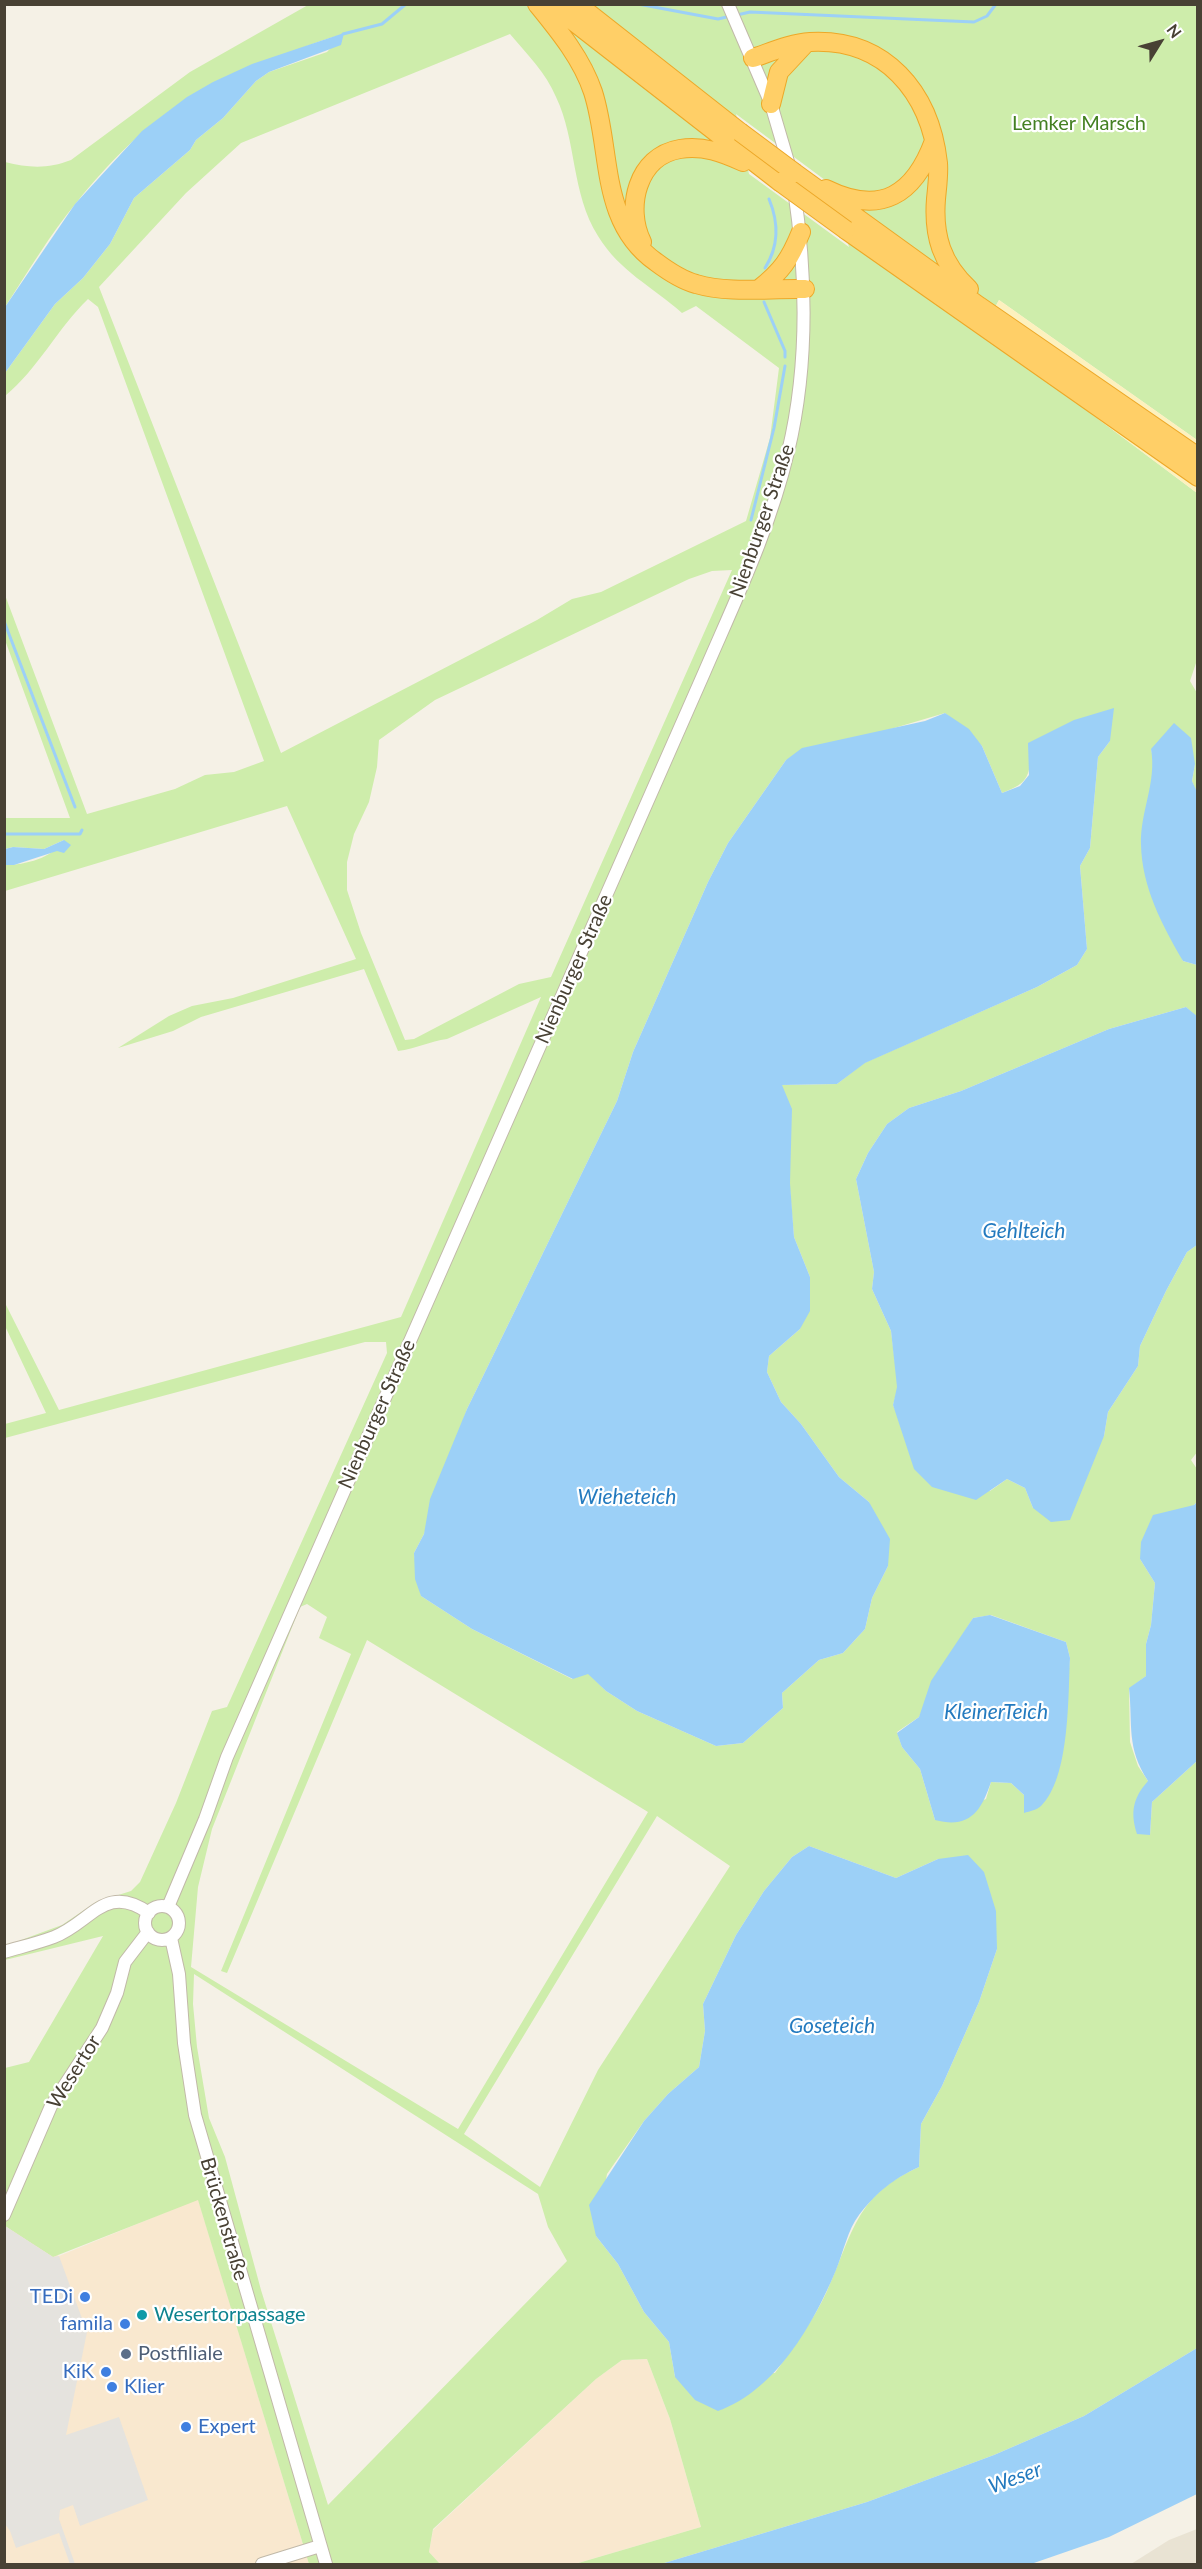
<!DOCTYPE html>
<meta charset="utf-8">
<style>
body{margin:0}
#map{position:relative;width:1202px;height:2569px;overflow:hidden;background:#f5f1e6;font-family:Lato,sans-serif}
canvas{display:block}
.frame{position:absolute;inset:0;border:6px solid #484134;pointer-events:none}
.north{position:absolute;left:1130px;top:12px;width:60px;height:60px;-webkit-text-stroke:4px #fff;paint-order:stroke;rotate:53deg;font-size:16px;font-weight:700;line-height:24px;text-align:center;color:#484134}
.north::after{content:'';display:block;margin:auto;width:21px;height:27px;background:#484134;clip-path:polygon(50% 0,100% 100%,50% 72%,0 100%)}
</style>
<div id="map">
<canvas width="1202" height="2569"></canvas>
<div class="frame"></div>
<div class="north">N</div>
</div>
<script>
const ctx = document.querySelector('canvas').getContext('2d');
ctx.lineJoin = 'round';
function fillPath(path, color) {
  ctx.fillStyle = color;
  ctx.fill(path, 'evenodd');
}
function strokePath(path, color, width, dash) {
  ctx.strokeStyle = color;
  ctx.lineWidth = width;
  ctx.lineCap = dash ? 'butt' : 'round';
  ctx.setLineDash(dash || []);
  ctx.stroke(path);
}
function label(font, color, halo, rows, align = 'center') {
  ctx.font = font + ' Lato,sans-serif';
  ctx.lineWidth = 4.5;
  ctx.setLineDash([]);
  ctx.textBaseline = 'middle';
  ctx.strokeStyle = halo;
  ctx.fillStyle = color;
  for (const [text, x, y, turn = 0] of rows) {
    ctx.save();
    ctx.translate(x, y);
    ctx.rotate((+turn || 0) * Math.PI / 180);
    ctx.textAlign = isNaN(turn) ? turn : align;
    if (halo) ctx.strokeText(text, 0, 0);
    ctx.fillText(text, 0, 0);
    ctx.restore();
  }
}
fillPath(new Path2D(`
 M1197,2529V2564H1131L1169,2540Z`), '#e9e3d3');
fillPath(new Path2D(`
 M198,2199L309,2564H5L4,2226L59,2256Z
 M647,2359L670,2419L701,2527L575,2564H440L429,2552L433,2530L596,2379L622,2360Z`), '#f9e8cf');
fillPath(new Path2D(`
 M308,5H1197V440L999,300L982,332L1197,493L1198,657L1190,681L1197,693V794L1192,781L1195,764L1151,749L1155,768L1141,844L1183,961L1197,965V1017L1186,1007L1109,1029L961,1091L909,1108L887,1124L868,1153L856,1179L874,1272L872,1289L891,1331L898,1387L893,1405L902,1425L990,1491L1007,1479L1025,1488L1033,1508L1104,1436L1108,1412L1138,1366L1140,1346L1166,1291L1187,1252L1197,1245L1198,1451L1191,1460L1197,1469V1502L1140,1559L1155,1583L1151,1625L1146,1644V1676L1129,1689L1130,1742L1138,1766L1148,1781L1150,1835L1152,1802L1197,1761V2348L1084,2416L994,2455L867,2502L661,2564H575L701,2527L670,2419L647,2359L622,2360L596,2379L433,2529L429,2552L440,2564H309L198,2200L53,2257L5,2226V2068L29,2062L103,1936L5,1960V1946L62,1925L96,1902L131,1891L140,1882L176,1803L212,1711L227,1707L387,1353L386,1342H365L5,1438V1424L46,1413L5,1326V1303L59,1410L401,1317L541,997L447,1039C430,1041 416,1049 398,1051L364,969L201,1017L173,1031L118,1048L169,1016L192,1006L233,998L356,959L287,806L5,891V865C25,865 53,858 64,840L44,849L13,847L5,849V818H70L5,640V595L87,814L175,789L205,775L234,772L264,761L98,307L88,299C57,329 38,369 5,396V373L55,304L83,278L110,244L134,198L190,150L196,140L223,118L256,81L269,72L327,52L344,34C327,38 310,45 293,51C197,83 140,124 77,202C50,234 28,272 5,307V162C29,168 48,169 71,160L190,72ZM510,34C527,54 546,73 556,97C577,141 571,193 598,236C620,272 652,286 682,313L696,306L779,368L770,438L746,521L601,592L572,599L537,620L281,753L99,287L186,193L241,143ZM736,114L829,183L849,247L749,174ZM732,570L551,977L519,984L414,1039L405,1040L361,933L347,890V862L354,834L369,802L377,767L379,740L435,700L689,579L712,571ZM945,713L982,746L1002,793C1019,786 1029,782 1030,762L1110,741L1098,757L1090,848L1080,866L1087,949L1077,965L1037,987L864,1063L837,1084L781,1085L794,1237L810,1277L800,1329L769,1356L767,1372L781,1402L801,1424L839,1477L869,1502L888,1566L872,1598L865,1629L843,1653L819,1660L782,1693L783,1708L743,1743L716,1746L637,1711L606,1691L588,1673L572,1679L472,1629L421,1596L414,1553L424,1534L467,1409L617,1101L633,1052L708,882L728,843L786,760ZM307,1604L327,1617L319,1638L351,1654L221,1971L227,1973L367,1640L648,1812L458,2129L191,1967L198,1887L212,1829L300,1607ZM991,1615L1066,1642L1070,1658L1060,1765L1024,1795L1011,1783L991,1782L986,1799L935,1820L920,1769L902,1747L897,1732L919,1717L950,1655L973,1618ZM657,1816L730,1866L598,2070L540,2187L464,2134ZM809,1846L896,1878L938,1859L997,1949L979,2002L942,2086L921,2124L919,2167C855,2195 853,2234 827,2291C814,2320 793,2347 775,2373L675,2377L669,2342L644,2312L618,2264L596,2236L607,2174L644,2121L668,2094L699,2067L705,2031L703,2004L736,1935L764,1891L792,1857ZM194,1974L538,2194L548,2227L567,2261L328,2505L261,2290L225,2157L209,2118L197,2047L193,2004Z`), '#ceedab');
fillPath(new Path2D(`
 M999,300L1197,440V493L982,332Z`), '#fdf1be');
fillPath(new Path2D(`
 M5,2226L53,2257L59,2256L87,2332L66,2435L119,2417L148,2500L80,2526L73,2505L60,2510L59,2519L75,2564H70L59,2533L16,2548L10,2531L5,2524Z`), '#e5e3de');
fillPath(new Path2D(`
 M344,33L341,45L269,72L256,81L223,118L196,140L190,150L134,198L110,244L83,278L55,304L5,373V307L75,204L142,131L187,97L213,82L252,64Z
 M1114,708L1110,741L1098,757L1090,848L1080,866L1087,949L1077,965L1037,987L865,1063L837,1084L782,1085L792,1109L790,1183L794,1237L810,1277V1311L800,1329L769,1356L767,1372L781,1402L801,1424L839,1477L869,1502L890,1539L888,1566L872,1598L865,1629L843,1653L819,1660L782,1693L783,1708L743,1743L716,1746L637,1711L606,1691L588,1674L573,1679L472,1629L421,1596L415,1579L414,1553L424,1534L430,1499L467,1409L617,1101L633,1052L708,882L728,843L786,760L802,748L925,721L945,713L969,729L982,746L1002,793L1020,786L1029,775L1028,743L1074,720Z
 M1174,723L1191,738L1195,764L1192,781L1198,794L1197,965L1183,961C1162,925 1142,887 1141,845C1140,811 1157,783 1151,749Z
 M64,840L71,845L64,853L57,851L14,865H5V849L13,847L44,849Z
 M1186,1007L1198,1017L1197,1245L1187,1252L1166,1291L1140,1346L1138,1366L1108,1412L1104,1436L1070,1520L1051,1522L1033,1508L1025,1488L1007,1479L976,1500L932,1487L914,1469L893,1405L897,1387L891,1331L872,1289L874,1272L856,1179L868,1153L887,1124L909,1108L961,1091L1109,1029Z
 M1197,1502V1761L1152,1802L1150,1835L1137,1834C1130,1812 1133,1798 1148,1781C1126,1747 1133,1726 1129,1688L1146,1676V1644L1151,1625L1155,1583L1140,1559L1141,1542L1153,1515L1194,1505Z
 M990,1615L1066,1642L1070,1658C1068,1697 1070,1778 1041,1806C1037,1810 1030,1811 1024,1813V1795L1011,1783L991,1782C981,1812 969,1829 935,1820L920,1769L902,1747L897,1733L919,1717L931,1681L973,1618Z
 M809,1846L896,1878L938,1859L968,1855L984,1872L996,1911L997,1949L979,2002L942,2086L921,2124L919,2167C893,2179 877,2192 859,2215C848,2229 843,2253 836,2270C813,2325 776,2390 718,2411L695,2400L675,2377L669,2342L644,2312L618,2264L596,2236L589,2205L644,2121L668,2094L699,2067L705,2031L703,2004L736,1935L764,1891L792,1857Z
 M1197,2348V2494L1109,2537L1031,2564H661L867,2502L994,2455L1084,2416Z`), '#9cd0f7');
strokePath(new Path2D(`
 M638,4L718,19L731,16
 M737,15L750,12L974,22L987,16L996,4
 M343,34L382,24L406,4
 M765,268C779,246 779,223 769,199
 M764,302L785,351V357
 M751,520L774,428L785,366
 M4,621L75,807
 M4,834H80L82,830`), '#9cd0f7', 3);
const minor = new Path2D(`
 M728,4L771,104L791,172
 M145 1923a17 17 0 1 1 34 0a17 17 0 1 1-34 0Z
 M168,1907L205,1819L227,1757L704,673C735,601 770,529 788,452C809,365 807,277 794,189
 M171,1938L179,1974L184,2043L195,2115L326,2564
 M4,1952C21,1947 38,1943 54,1937C91,1923 105,1882 149,1913
 M4,2215L51,2106L102,2028L117,1993L125,1962L148,1932
 M262,2564L320,2546`);
const highway = new Path2D(`
 M537,4C559,31 582,59 593,92C612,151 599,222 656,262C668,271 681,280 696,284C730,294 769,288 805,289
 M551,4L780,182
 M577,4L740,132
 M753,58C771,52 791,43 810,42C885,38 930,92 938,163C939,174 937,188 936,199C933,236 942,264 969,289
 M771,104L779,72L806,43
 M795,173L979,306L1198,457
 M826,189C881,216 914,195 934,141
 M846,230L1198,477
 M642,242C625,208 637,156 680,149C703,145 723,153 743,162
 M759,289C782,271 790,259 801,232`);
strokePath(minor, '#c1b9a8', 14);
strokePath(highway, '#eda828', 20);
strokePath(minor, '#fff', 12);
strokePath(highway, '#ffcf67', 18);
const highwayBridge = new Path2D(`
 M740,132L795,173
 M780,182L846,230`);
strokePath(highwayBridge, '#eda828', 20, []);
strokePath(highwayBridge, '#ffcf67', 18);
for (const [x, y, r, color] of [
 [85,2297,6,"#3f7fe0"],
 [142,2315,6,"#0f9aa8"],
 [125,2324,6,"#3f7fe0"],
 [126,2354,6,"#5c6f8a"],
 [106,2372,6,"#3f7fe0"],
 [112,2387,6,"#3f7fe0"],
 [186,2427,6,"#3f7fe0"]
]) {
  const dot = new Path2D();
  dot.arc(x, y, r, 0, 2 * Math.PI);
  ctx.fillStyle = color;
  ctx.fill(dot);
  strokePath(dot, '#fff', 2);
}
label('20px', '#448022', '#fff', [
 ["Lemker Marsch",1079,124]
]);
label('20px', '#484134', '#fff', [
 ["Nienburger Straße",762,521,-71],
 ["Nienburger Straße",574,969,-66],
 ["Nienburger Straße",377,1414,-66],
 ["Wesertor",74,2072,-58],
 ["Brückenstraße",224,2219,74]
]);
label('20px', '#366cbe', '#fff', [
 ["TEDi",73,2297],
 ["famila",113,2324],
 ["KiK",94,2372],
 ["Klier",124,2387,"left"],
 ["Expert",198,2427,"left"]
], 'right');
label('20px', '#0d838f', '#fff', [
 ["Wesertorpassage",154,2315]
], 'left');
label('20px', '#4e5e75', '#fff', [
 ["Postfiliale",138,2354]
], 'left');
label('italic 21px', '#237abf', '#fff', [
 ["Gehlteich",1024,1231],
 ["Wieheteich",627,1497],
 ["KleinerTeich",996,1712],
 ["Goseteich",832,2026],
 ["Weser",1015,2478,-20]
]);
</script>
